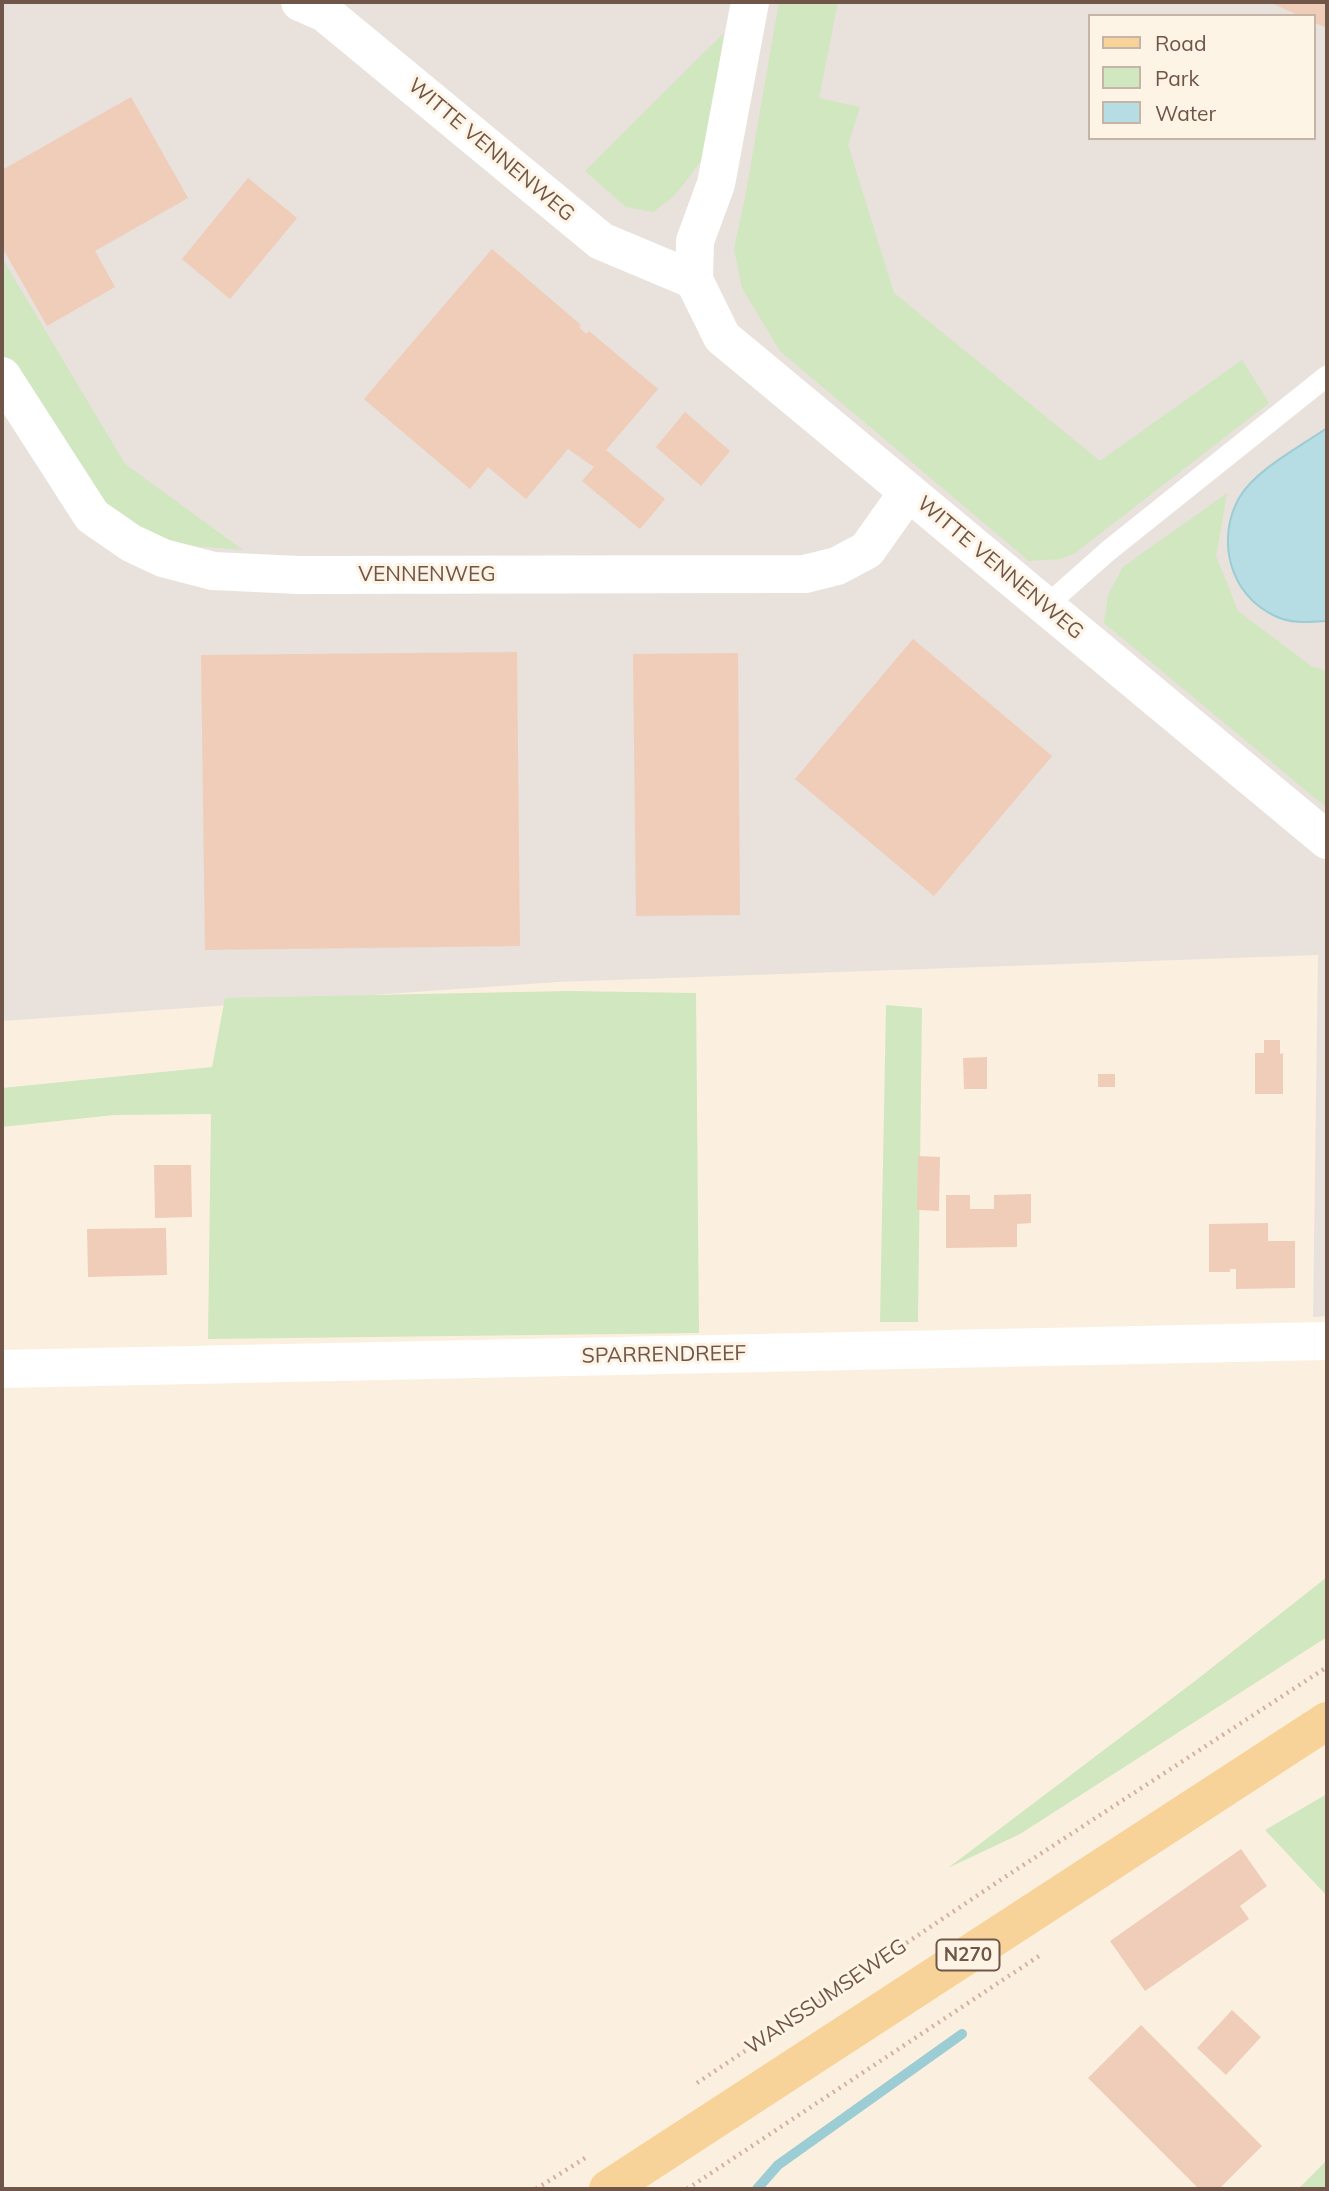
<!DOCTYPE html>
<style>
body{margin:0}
#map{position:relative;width:1329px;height:2191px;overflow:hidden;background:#fbf0df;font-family:Mulish,sans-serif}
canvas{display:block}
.frame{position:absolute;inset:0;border:4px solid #705648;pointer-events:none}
.legend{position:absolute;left:1088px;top:14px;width:228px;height:126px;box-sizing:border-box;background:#fef4e5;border:2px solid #c5b5a6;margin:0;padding:9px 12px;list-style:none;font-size:21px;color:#705648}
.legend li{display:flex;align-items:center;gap:14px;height:35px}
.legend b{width:35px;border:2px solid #c5b5a6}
</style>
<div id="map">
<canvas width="1329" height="2191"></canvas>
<div class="frame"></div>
<ul class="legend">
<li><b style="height:9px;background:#f8d399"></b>Road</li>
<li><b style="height:19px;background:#d0e7bf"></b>Park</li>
<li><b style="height:19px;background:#b5dde3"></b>Water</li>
</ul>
</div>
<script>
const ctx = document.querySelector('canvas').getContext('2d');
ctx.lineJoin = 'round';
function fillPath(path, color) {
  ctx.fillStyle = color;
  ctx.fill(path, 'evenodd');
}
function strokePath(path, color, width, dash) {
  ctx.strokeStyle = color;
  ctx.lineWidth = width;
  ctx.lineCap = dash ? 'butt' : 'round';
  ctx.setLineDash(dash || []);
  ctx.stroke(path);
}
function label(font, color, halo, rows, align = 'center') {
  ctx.font = font + ' Mulish,sans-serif';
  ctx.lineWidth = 6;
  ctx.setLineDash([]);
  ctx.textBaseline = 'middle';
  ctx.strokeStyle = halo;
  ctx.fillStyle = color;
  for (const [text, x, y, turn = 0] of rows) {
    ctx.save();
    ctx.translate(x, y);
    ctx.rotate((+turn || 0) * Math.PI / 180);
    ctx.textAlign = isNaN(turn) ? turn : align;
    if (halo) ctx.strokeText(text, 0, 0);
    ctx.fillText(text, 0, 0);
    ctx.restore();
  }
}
fillPath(new Path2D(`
 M2,2H1327V1316L1313,1317L1318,955L557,982L2,1021ZM1089,16H1313V138H1089Z`), '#e9e1db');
fillPath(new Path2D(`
 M779,2H838L819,98L860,107L848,145L894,293L1100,461L1242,360L1269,403L1075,553L1061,559L1029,561L780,351L742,288L734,249L745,198Z
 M724,33L705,156L675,195L653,212L626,207L585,171Z
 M2,258L125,464L243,550L183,545L149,534L110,513L2,358Z
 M1227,493L1216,556L1238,611L1311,666L1327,671V808L1104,623L1108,595L1123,567Z
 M568,991L696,993L699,1333L208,1339L211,1114L114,1115L2,1127V1088L212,1067L225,998Z
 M886,1005L922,1008L918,1322H880Z
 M1327,1577V1637L1020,1834L948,1868L1195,1681Z
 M1327,1794V1896L1265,1830Z
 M1327,2160V2189H1298Z`), '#d0e7bf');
const water = new Path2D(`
 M1327,428V621C1310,622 1291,624 1275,616C1229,595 1216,539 1239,498C1255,470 1301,446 1327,428Z`);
fillPath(water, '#b5dde3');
strokePath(water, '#9cccd4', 2);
strokePath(new Path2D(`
 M757,2189L778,2165L962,2034`), '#9cccd4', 10);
fillPath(new Path2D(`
 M1269,2H1327V28L1313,22V16H1300Z
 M131,97L188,198L95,251L115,287L47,326L2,247V170Z
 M248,178L297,218L230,299L182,259Z
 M492,249L581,325L579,327L586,334L589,331L658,389L606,450L665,499L640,529L582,481L594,467L568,449L526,499L488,467L470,489L364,399Z
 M685,412L730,451L701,486L656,447Z
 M913,639L1052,756L934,896L795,779Z
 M517,652L520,946L205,950L201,655Z
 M738,653L740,915L636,916L633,654Z
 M1264,1040H1280V1054L1283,1053V1094H1255V1053H1264Z
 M987,1057V1089H964L963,1058Z
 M1098,1074H1115V1087H1098Z
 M918,1156L940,1157L939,1211L917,1210Z
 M154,1165H191L192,1217L155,1218Z
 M1031,1194V1223L1017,1224V1247L946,1248V1195H970V1209H994V1195Z
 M1268,1223V1241H1295V1288L1236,1289V1269H1230V1272H1209V1224Z
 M166,1228L167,1275L88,1277L87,1229Z
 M1241,1849L1267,1886L1240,1906L1249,1919L1145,1991L1110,1941Z
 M1232,2010L1261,2037L1226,2075L1197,2048Z
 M1141,2025L1262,2146L1219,2189H1199L1088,2078Z`), '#efcdb8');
strokePath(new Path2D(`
 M697,2083L1005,1877L1327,1667
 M536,2189L585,2158
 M687,2189L1039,1956`), '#d3b19c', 4.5, [2, 5]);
strokePath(new Path2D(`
 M1046,606L1108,551L1327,376`), '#fff', 21);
strokePath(new Path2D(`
 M300,2L325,13L601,241L694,280
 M2,376L92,516L131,543L163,558L213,571L299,575L805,574L837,566L867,550L908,492
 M2,1369L1327,1341`), '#fff', 38);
strokePath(new Path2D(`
 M750,2L716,184L695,241L694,280L722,337L1327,840`), '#fff', 38);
strokePath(new Path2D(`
 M608,2189L1327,1721`), '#f8d399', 38);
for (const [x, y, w] of [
 [968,1955,63]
]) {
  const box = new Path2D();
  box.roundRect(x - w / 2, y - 15.5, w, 31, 5);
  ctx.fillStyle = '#fef4e5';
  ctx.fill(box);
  strokePath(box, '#705648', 2);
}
label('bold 19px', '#705648', null, [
 ["N270",968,1955]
]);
label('21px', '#705648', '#fef4e5', [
 ["WITTE VENNENWEG",491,150,40],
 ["WITTE VENNENWEG",1000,568,40],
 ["VENNENWEG",427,575],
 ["SPARRENDREEF",664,1355,-1],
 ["WANSSUMSEWEG",826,1997,-34]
]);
</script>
